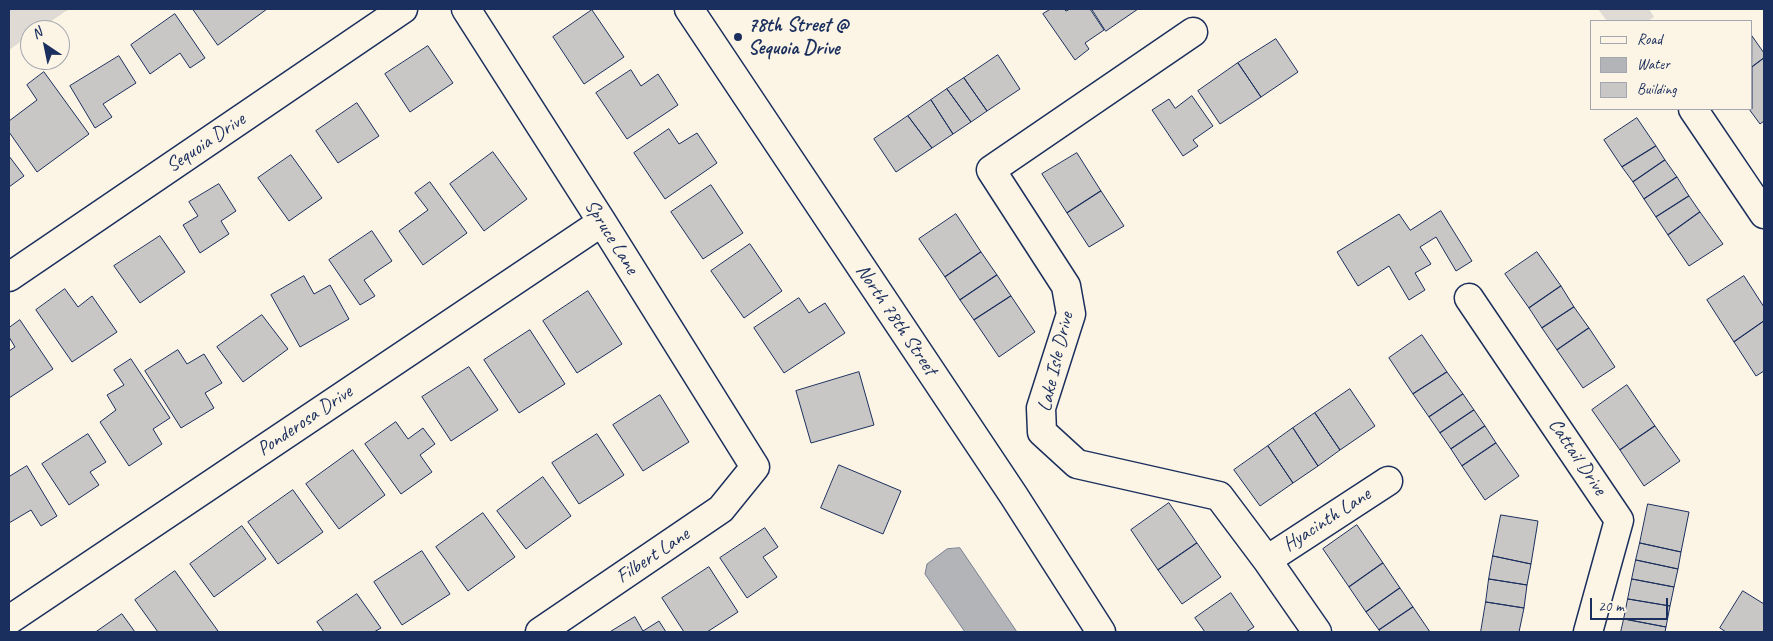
<!DOCTYPE html>
<style>
body{margin:0}
#map{position:relative;width:1773px;height:641px;overflow:hidden;background:#fcf5e5;font-family:Caveat,sans-serif}
canvas{display:block}
.frame{position:absolute;inset:0;border:10px solid #1b2f5e;pointer-events:none}
.legend{position:absolute;left:1590px;top:20px;width:162px;height:90px;box-sizing:border-box;background:#fcf5e5;border:1px solid #a2a6af;margin:0;padding:6px 9px;list-style:none;font-size:15px;color:#1b2f5e}
.legend li{display:flex;align-items:center;gap:10px;height:25px}
.legend b{width:25px;border:1px solid #a2a6af}
.north{position:absolute;left:20px;top:20px;width:50px;height:50px;box-sizing:border-box;background:#fcf5e5;border:1px solid #a2a6af;border-radius:50%;rotate:326deg;font-size:14px;font-weight:700;line-height:20px;text-align:center;color:#1b2f5e}
.north::after{content:'';display:block;margin:auto;width:18px;height:22px;background:#1b2f5e;clip-path:polygon(50% 0,100% 100%,50% 72%,0 100%)}
.scale{position:absolute;left:1590px;top:598px;width:78px;height:22px;box-sizing:border-box;border:2px solid #1b2f5e;border-top:0;padding-left:6px;font-size:15px;line-height:18px;white-space:nowrap;color:#1b2f5e;-webkit-text-stroke:4px #fcf5e5;paint-order:stroke}
</style>
<div id="map">
<canvas width="1773" height="641"></canvas>
<div class="frame"></div>
<ul class="legend">
<li><b style="height:6px;background:#fcf5e5"></b>Road</li>
<li><b style="height:14px;background:#b2b4b8"></b>Water</li>
<li><b style="height:14px;background:#c8c7c6"></b>Building</li>
</ul>
<div class="north">N</div>
<div class="scale">20 m</div>
</div>
<script>
const ctx = document.querySelector('canvas').getContext('2d');
ctx.lineJoin = 'round';
function fillPath(path, color) {
  ctx.fillStyle = color;
  ctx.fill(path, 'evenodd');
}
function strokePath(path, color, width, dash) {
  ctx.strokeStyle = color;
  ctx.lineWidth = width;
  ctx.lineCap = dash ? 'butt' : 'round';
  ctx.setLineDash(dash || []);
  ctx.stroke(path);
}
function label(font, color, halo, rows, align = 'center') {
  ctx.font = font + ' Caveat,sans-serif';
  ctx.lineWidth = 4;
  ctx.setLineDash([]);
  ctx.textBaseline = 'middle';
  ctx.strokeStyle = halo;
  ctx.fillStyle = color;
  for (const [text, x, y, turn = 0] of rows) {
    ctx.save();
    ctx.translate(x, y);
    ctx.rotate((+turn || 0) * Math.PI / 180);
    ctx.textAlign = isNaN(turn) ? turn : align;
    if (halo) ctx.strokeText(text, 0, 0);
    ctx.fillText(text, 0, 0);
    ctx.restore();
  }
}
fillPath(new Path2D(`
 M9,9H69L38,30H30V35L9,50Z
 M1598,9H1649L1654,17L1648,21H1607Z`), '#dfdbd4');
const water = new Path2D(`
 M960,548L1017,632H965L925,574L927,564L947,549Z`);
fillPath(water, '#b2b4b8');
strokePath(water, '#767f94', 1);
const building = new Path2D(`
 M193,9H267L218,45Z
 M1051,9H1064L1066,11L1070,9H1090L1104,30L1085,43L1089,49L1075,60L1043,14Z
 M1092,9H1138L1106,31Z
 M592,10L624,57L584,84L553,37Z
 M175,14L205,58L190,68L180,53L150,74L131,45Z
 M1752,36L1764,53V58L1752,67Z
 M1276,39L1298,72L1261,97L1238,63Z
 M428,46L453,83L410,112L385,74Z
 M998,55L1020,89L987,111L964,78Z
 M119,56L136,83L103,104L112,117L95,128L70,86Z
 M1764,58V121L1760,124L1749,109H1752V67Z
 M1238,63L1261,97L1220,124L1198,91Z
 M631,70L641,86L658,74L678,105L627,139L596,93Z
 M44,72L89,134L37,172L9,132V121L37,100L27,85Z
 M964,78L987,111L971,122L947,89Z
 M947,89L971,122L953,134L931,100Z
 M1192,96L1213,126L1193,140L1198,146L1183,156L1152,110L1169,99L1175,108Z
 M931,100L953,134L932,148L908,116Z
 M357,103L379,136L338,163L316,131Z
 M908,116L932,148L896,172L874,139Z
 M1637,118L1656,146L1622,167L1604,140Z
 M669,129L679,144L697,133L717,163L665,199L634,153Z
 M1656,146L1665,160L1633,182L1622,167Z
 M493,152L527,199L484,231L450,184Z
 M1077,153L1101,191L1067,213L1042,174Z
 M291,155L322,198L289,221L258,178Z
 M9,156L24,176L9,187Z
 M1665,160L1677,177L1644,199L1633,182Z
 M1677,177L1689,196L1656,217L1644,199Z
 M430,182L467,233L423,265L399,231L428,210L415,193Z
 M219,184L236,211L221,221L229,234L200,253L183,225L198,216L189,202Z
 M711,185L743,233L703,259L671,212Z
 M1101,191L1124,226L1089,247L1067,213Z
 M1689,196L1700,212L1668,235L1656,217Z
 M1441,211L1472,261L1456,271L1436,237L1420,247L1431,264L1415,273L1425,290L1409,300L1389,266L1358,286L1337,252L1399,214L1410,230Z
 M1700,212L1723,244L1689,266L1668,235Z
 M956,214L981,252L945,277L919,239Z
 M372,231L392,261L364,280L375,296L360,305L329,260Z
 M160,236L185,272L140,303L114,266Z
 M750,244L782,291L744,318L711,271Z
 M981,252L997,275L960,300L945,277Z
 M1537,252L1561,286L1529,308L1505,274Z
 M997,275L1011,296L974,320L960,300Z
 M304,276L314,294L330,285L349,319L300,347L271,295Z
 M1744,276L1764,307V321L1734,342L1707,300Z
 M1561,286L1574,307L1542,328L1529,308Z
 M65,289L78,307L92,296L117,332L72,362L36,310Z
 M588,291L622,344L577,373L543,321Z
 M1011,296L1035,332L999,357L974,320Z
 M799,298L809,313L825,303L845,333L784,373L754,328Z
 M1574,307L1589,328L1557,350L1542,328Z
 M262,315L288,349L243,382L217,347Z
 M20,320L53,369L9,398V351L15,347L9,337V328Z
 M1764,321V371L1756,376L1734,342Z
 M1589,328L1615,367L1583,388L1557,350Z
 M530,330L565,384L519,413L484,360Z
 M1422,335L1447,372L1413,394L1389,358Z
 M178,350L187,364L204,354L222,383L205,393L214,408L181,428L145,371Z
 M131,359L170,418L153,429L162,444L129,466L100,422L116,410L107,395L124,385L114,370Z
 M469,367L498,410L451,441L422,397Z
 M859,372L874,425L811,443L796,391Z
 M1447,372L1463,394L1429,417L1413,394Z
 M1627,385L1655,426L1620,450L1592,410Z
 M1350,389L1375,426L1340,450L1315,413Z
 M1463,394L1474,410L1440,433L1429,417Z
 M660,395L689,442L643,471L613,425Z
 M1474,410L1485,426L1451,449L1440,433Z
 M1315,413L1340,450L1318,466L1293,428Z
 M396,422L408,439L423,428L435,444L420,455L432,472L401,494L365,444Z
 M1485,426L1496,443L1462,466L1451,449Z
 M1655,426L1680,461L1644,486L1620,450Z
 M1293,428L1318,466L1293,483L1268,446Z
 M88,434L106,462L90,472L99,485L69,505L42,464Z
 M597,434L624,475L579,504L552,463Z
 M1496,443L1519,476L1485,500L1462,466Z
 M1268,446L1293,483L1260,506L1234,470Z
 M353,450L385,495L339,529L306,484Z
 M839,465L901,491L883,534L821,508Z
 M27,466L57,516L41,526L31,510L9,523V477Z
 M543,477L571,516L526,549L497,511Z
 M293,490L323,532L278,564L248,522Z
 M1169,503L1197,543L1158,570L1131,530Z
 M1648,504L1689,512L1681,552L1640,543Z
 M483,513L515,557L468,591L436,547Z
 M1501,515L1538,521L1531,564L1493,556Z
 M1357,525L1383,563L1349,587L1323,549Z
 M242,526L266,559L214,597L190,564Z
 M765,528L778,547L763,557L777,577L747,598L720,558Z
 M1197,543L1221,577L1182,604L1158,570Z
 M1640,543L1681,552L1678,569L1636,560Z
 M422,551L450,594L402,625L374,582Z
 M1493,556L1531,564L1527,585L1489,579Z
 M1636,560L1678,569L1674,587L1632,579Z
 M1383,563L1400,588L1366,612L1349,587Z
 M709,567L738,612L707,632H684L662,598Z
 M175,571L218,631L216,632H158L135,600Z
 M1489,579L1527,585L1524,608L1486,602Z
 M1632,579L1674,587L1670,606L1628,599Z
 M1400,588L1413,607L1379,630L1366,612Z
 M1743,591L1764,604V632H1726L1720,628Z
 M1231,593L1254,627L1246,632H1205L1195,618Z
 M357,594L381,628L374,632H324L317,622Z
 M1628,599L1670,606L1666,627L1624,619Z
 M1486,602L1524,608L1519,632H1481Z
 M1413,607L1430,632H1380L1379,630Z
 M122,614L135,632H96Z
 M635,617L643,631L659,621L666,632H610Z
 M1624,619L1666,627L1665,632H1621Z`);
fillPath(building, '#c8c7c6');
strokePath(building, '#1b2f5e', 1);
const minor = new Path2D(`
 M466,9L602,222L755,467L721,509L540,632
 M1193,32L991,170L1066,286L1071,314L1041,408L1042,432L1077,464L1219,496L1267,560L1317,632
 M1693,109L1764,214
 M9,277L403,9
 M1469,298L1619,520L1588,632
 M1267,560L1388,481
 M9,620L602,222`);
const tertiary = new Path2D(`
 M689,9L1014,496L1101,632`);
strokePath(minor, '#1b2f5e', 31);
strokePath(tertiary, '#1b2f5e', 31);
strokePath(minor, '#fcf5e5', 28);
strokePath(tertiary, '#fcf5e5', 28);
for (const [x, y, r, color] of [
 [738,37,5,"#1b2f5e"]
]) {
  const dot = new Path2D();
  dot.arc(x, y, r, 0, 2 * Math.PI);
  ctx.fillStyle = color;
  ctx.fill(dot);
  strokePath(dot, '#fcf5e5', 2);
}
label('bold 20px', '#1b2f5e', '#fcf5e5', [
 ["78th Street @",748,26],
 ["Sequoia Drive",748,49]
], 'left');
label('20px', '#1b2f5e', '#fcf5e5', [
 ["Sequoia Drive",206,143,-34],
 ["Spruce Lane",611,237,58],
 ["North 78th Street",896,320,56],
 ["Lake Isle Drive",1056,362,-77],
 ["Ponderosa Drive",305,421,-34],
 ["Cattail Drive",1577,457,56],
 ["Hyacinth Lane",1327,520,-33],
 ["Filbert Lane",653,556,-34]
]);
</script>
